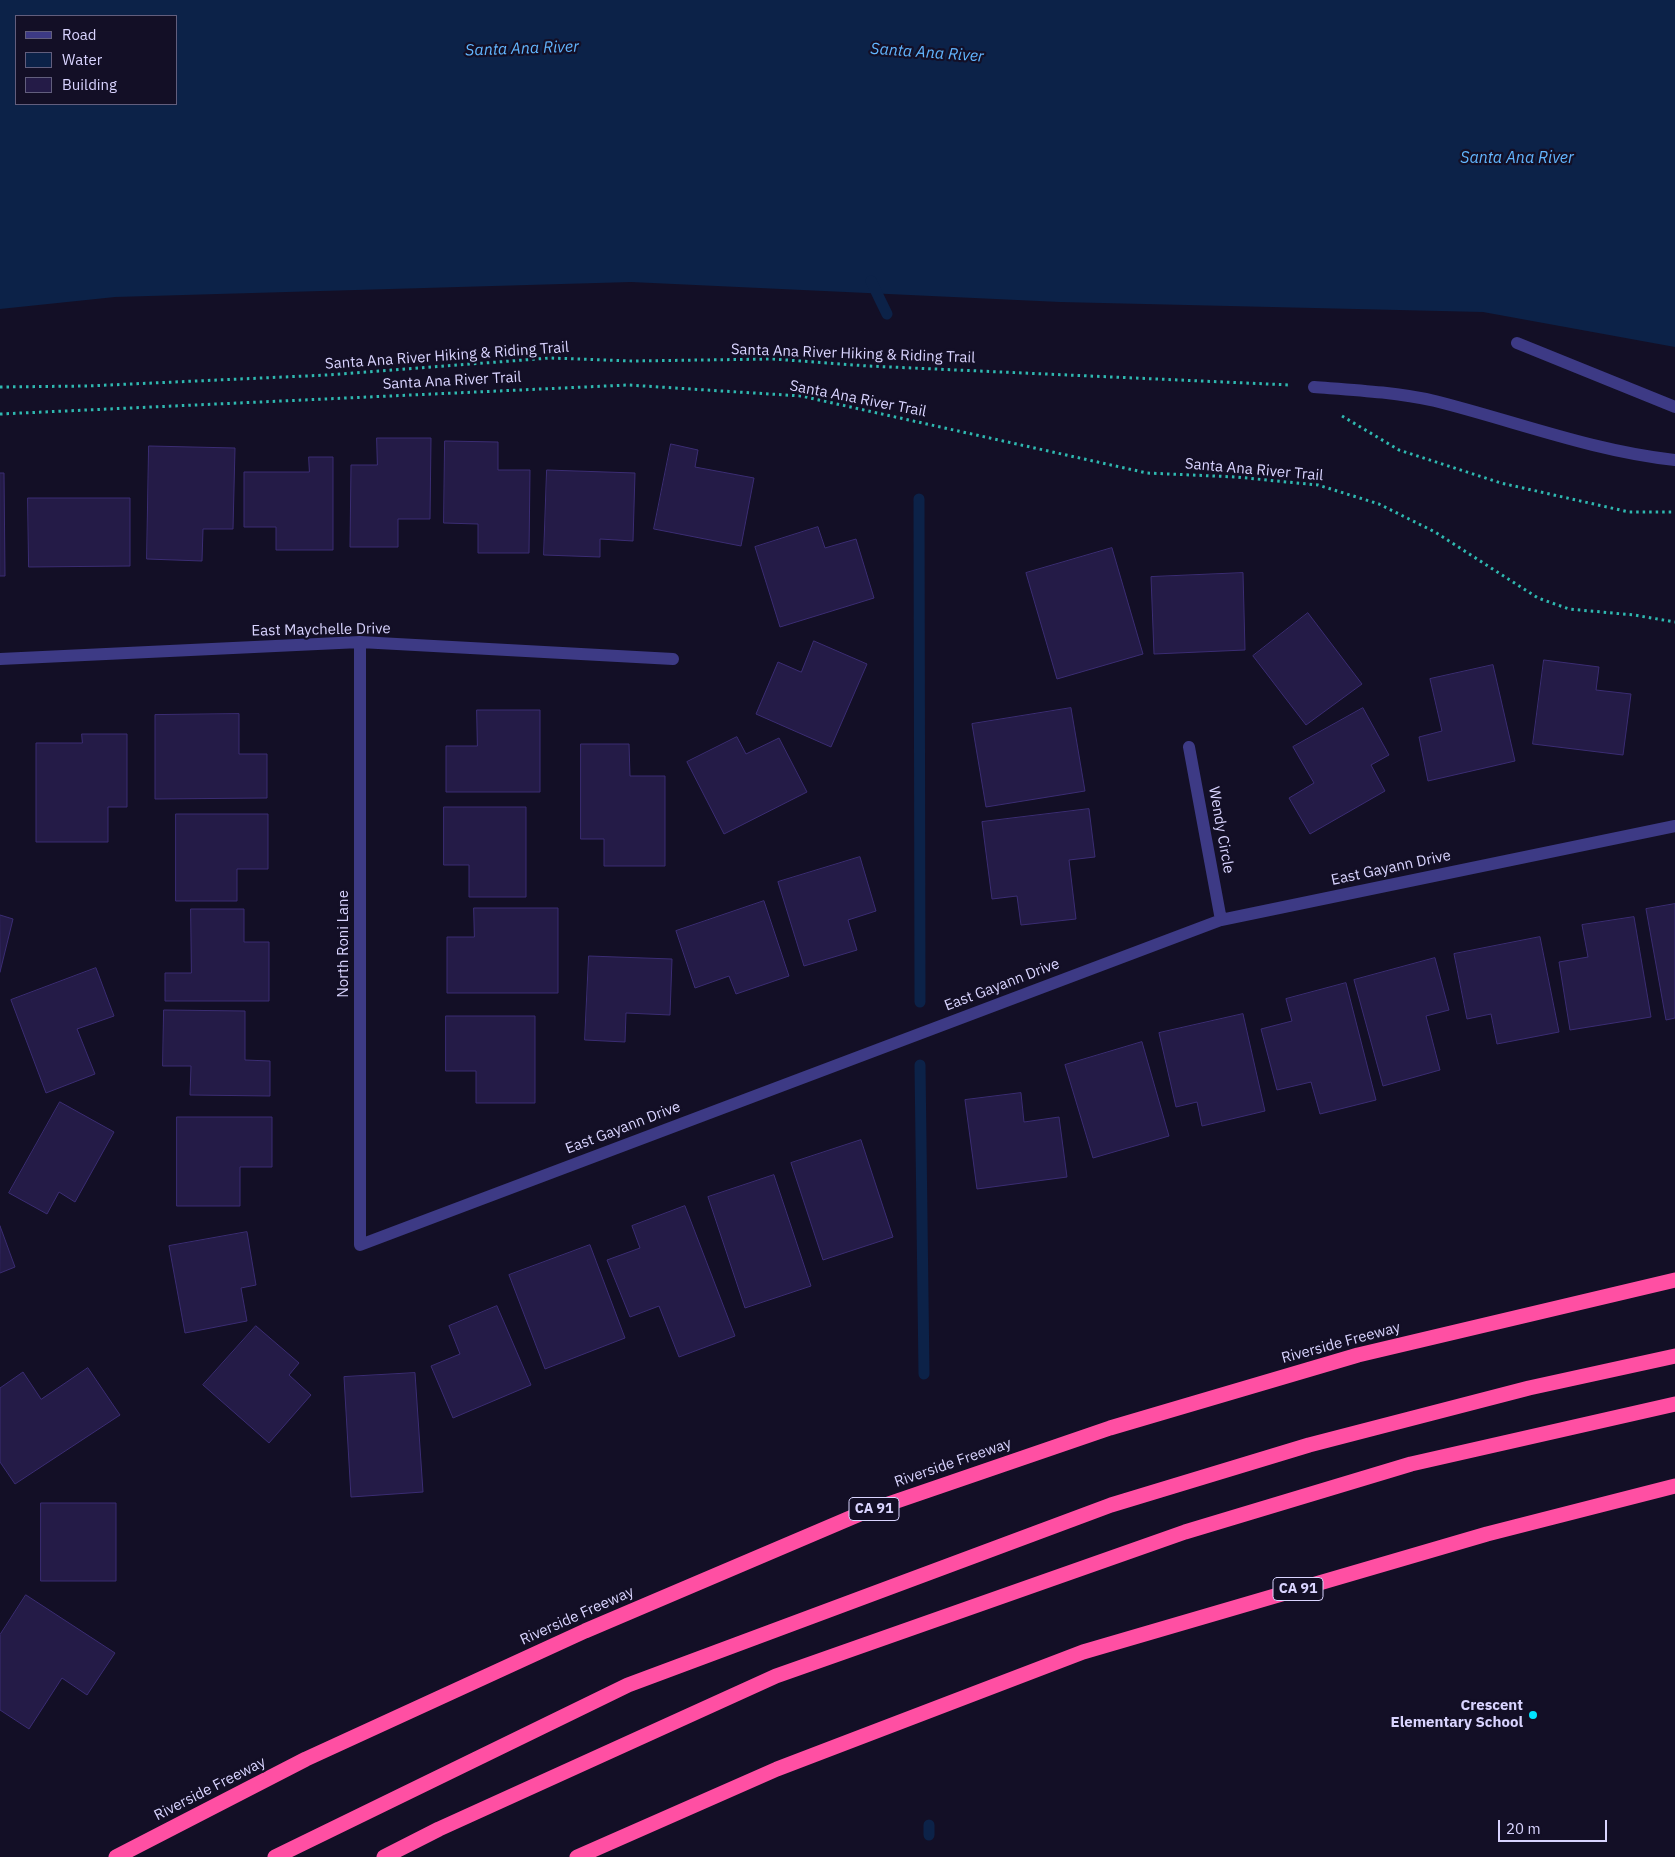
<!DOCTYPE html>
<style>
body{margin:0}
#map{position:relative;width:1675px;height:1857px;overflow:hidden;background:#130f26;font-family:"IBM Plex Sans",sans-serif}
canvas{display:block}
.legend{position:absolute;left:15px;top:15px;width:162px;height:90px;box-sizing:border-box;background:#130f26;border:1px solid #625e7d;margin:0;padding:6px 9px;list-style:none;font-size:15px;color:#d9d4ff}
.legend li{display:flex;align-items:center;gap:10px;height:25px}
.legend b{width:25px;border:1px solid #625e7d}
.scale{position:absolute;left:1498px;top:1820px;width:109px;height:22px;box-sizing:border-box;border:2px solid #d9d4ff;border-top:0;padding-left:6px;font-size:15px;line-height:18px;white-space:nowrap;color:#d9d4ff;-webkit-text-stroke:4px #130f26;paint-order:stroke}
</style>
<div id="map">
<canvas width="1675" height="1857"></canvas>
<ul class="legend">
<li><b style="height:6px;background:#3d3a85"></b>Road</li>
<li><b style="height:14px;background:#0c2248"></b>Water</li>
<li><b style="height:14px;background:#241b47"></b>Building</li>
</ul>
<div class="scale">20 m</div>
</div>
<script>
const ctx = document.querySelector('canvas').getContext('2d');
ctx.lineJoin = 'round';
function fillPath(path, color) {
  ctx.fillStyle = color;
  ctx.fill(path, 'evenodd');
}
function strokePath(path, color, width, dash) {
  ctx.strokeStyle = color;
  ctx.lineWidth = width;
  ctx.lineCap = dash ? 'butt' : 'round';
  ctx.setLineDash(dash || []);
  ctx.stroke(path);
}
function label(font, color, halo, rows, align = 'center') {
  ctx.font = font + ' "IBM Plex Sans",sans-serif';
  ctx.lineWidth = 4.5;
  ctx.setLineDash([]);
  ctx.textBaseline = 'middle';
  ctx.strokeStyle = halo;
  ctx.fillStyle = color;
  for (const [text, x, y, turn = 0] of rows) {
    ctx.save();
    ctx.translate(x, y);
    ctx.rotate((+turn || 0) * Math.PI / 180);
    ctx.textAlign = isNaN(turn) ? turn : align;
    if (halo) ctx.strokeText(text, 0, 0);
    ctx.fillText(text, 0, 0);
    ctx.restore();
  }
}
fillPath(new Path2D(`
 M0,0H1675V347L1483,312L1060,302L631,282L115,297L0,309ZM16,16H176V104H16Z`), '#0c2248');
strokePath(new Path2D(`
 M871,281L887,314
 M919,499L920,1002
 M920,1065L924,1374
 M929,1835V1825`), '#0c2248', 11);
const building = new Path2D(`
 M377,438H431L430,519H398V547H350L351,465H377Z
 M445,441L498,442V470H530L529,553H478V524L444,523Z
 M671,444L698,450L695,467L754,478L741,546L654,529Z
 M149,446L235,448L233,529H203L202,561L147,559Z
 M309,457H333V550H276V527H244V472H309Z
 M547,470L635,473L633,541L600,539V557L544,555Z
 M0,473H4L5,576H0Z
 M28,498H130V566L29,567Z
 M818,527L825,548L856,539L874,598L780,627L755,547Z
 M1112,548L1143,654L1057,679L1026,573Z
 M1243,573L1245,650L1154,654L1151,577Z
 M1308,613L1362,684L1306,725L1253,656Z
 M814,641L867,664L831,747L756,714L778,662L801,672Z
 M1544,660L1599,667L1596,690L1631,694L1623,755L1533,744Z
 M1493,665L1515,761L1428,781L1419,737L1442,731L1430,679Z
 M1071,708L1085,791L986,807L972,724Z
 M1363,708L1389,755L1371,765L1385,791L1310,834L1289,798L1314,783L1293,747Z
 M477,710H540V792H446V746H477Z
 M239,714V754H267V798L155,799V715Z
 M82,734H127V807H108V842H36V743H82Z
 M737,737L746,754L779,738L807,792L724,834L687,762Z
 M581,744H629L630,776H665V866H604V839H581Z
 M444,807H526V897H469V865H444Z
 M1089,809L1095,857L1069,860L1076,919L1021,925L1017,896L992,899L982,822Z
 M176,814H268V869H237V901H176Z
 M860,857L876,911L848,920L857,950L804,966L778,882Z
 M764,901L789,976L736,994L729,976L695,988L676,931Z
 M1675,904V1018L1666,1020L1646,909Z
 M474,908H558V993H447V937H474Z
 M191,909H244V942H269V1001H165V973H191Z
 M0,915L13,919L0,972Z
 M1634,917L1651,1017L1570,1030L1559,962L1588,957L1582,925Z
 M1540,937L1559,1032L1497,1044L1491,1014L1467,1019L1454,954Z
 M589,956L672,959L670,1015L626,1013L625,1042L585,1040Z
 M1435,958L1449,1010L1426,1016L1440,1070L1383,1086L1354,980Z
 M96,968L114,1016L77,1029L95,1074L46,1093L11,1000Z
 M1346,983L1376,1100L1320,1114L1311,1082L1277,1090L1261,1029L1292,1021L1286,999Z
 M164,1010L245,1011V1060L270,1061V1096L190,1095L191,1066H163Z
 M1243,1014L1265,1111L1202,1126L1197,1102L1176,1107L1159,1033Z
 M446,1016H535V1103H476V1071H446Z
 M1142,1042L1169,1136L1093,1158L1065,1065Z
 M1021,1093L1024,1122L1059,1117L1067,1177L977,1189L965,1100Z
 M60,1102L114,1132L75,1202L59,1192L47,1214L9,1193Z
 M177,1117H272V1167H240V1206H177Z
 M861,1140L893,1237L823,1260L791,1163Z
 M774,1175L811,1286L745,1308L708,1197Z
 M685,1206L735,1336L679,1357L659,1306L630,1317L607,1260L640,1248L632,1226Z
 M0,1226L15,1267L0,1273Z
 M247,1232L256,1285L241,1288L247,1321L185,1333L169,1246Z
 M590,1245L625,1338L545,1369L509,1275Z
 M497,1306L531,1385L453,1418L431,1366L460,1354L449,1326Z
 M256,1326L299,1363L289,1375L311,1395L269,1443L203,1385Z
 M88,1368L120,1415L15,1484L0,1462V1388L23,1372L41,1399Z
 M415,1373L423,1492L351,1497L344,1377Z
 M41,1503H116V1581H41Z
 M26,1595L115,1653L87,1695L62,1678L29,1729L0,1710V1635Z`);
fillPath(building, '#241b47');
strokePath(building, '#3b2d73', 1);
strokePath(new Path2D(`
 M0,387L87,386L327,375L550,358L633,361L773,359L868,366L1290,385
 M0,414L628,385L801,396L1147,473L1236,477L1318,485L1379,504L1435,532L1538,598L1569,609L1634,615L1675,622
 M1342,416L1399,450L1501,483L1629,512H1675`), '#2fb8b0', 3, [2.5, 4]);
strokePath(new Path2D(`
 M1517,343L1675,407
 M1314,387C1354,390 1395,392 1435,401C1515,421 1592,451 1675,460`), '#3d3a85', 12);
strokePath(new Path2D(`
 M360,642V1245L1221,920L1675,826
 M0,659L360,642L673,659
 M1189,747L1221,920`), '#3d3a85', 12);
strokePath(new Path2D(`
 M116,1857L306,1759L585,1631L862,1513L1110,1428L1358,1355L1675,1280
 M275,1857L628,1685L1111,1505L1309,1445L1529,1388L1675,1356
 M384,1857L439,1829L776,1676L1185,1532L1411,1464L1675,1404
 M577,1857L777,1769L1083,1652L1487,1534L1675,1486`), '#ff4fa3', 15);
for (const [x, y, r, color] of [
 [1533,1715,5,"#00e5ff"]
]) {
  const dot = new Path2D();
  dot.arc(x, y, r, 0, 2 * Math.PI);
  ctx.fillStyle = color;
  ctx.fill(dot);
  strokePath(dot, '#130f26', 2);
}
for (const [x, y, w] of [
 [874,1509,50],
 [1298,1589,50]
]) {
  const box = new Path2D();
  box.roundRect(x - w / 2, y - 11.5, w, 23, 4);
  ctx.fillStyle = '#130f26';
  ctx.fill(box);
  strokePath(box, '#d9d4ff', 1);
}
label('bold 14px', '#d9d4ff', null, [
 ["CA 91",874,1509],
 ["CA 91",1298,1589]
]);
label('15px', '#d9d4ff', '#130f26', [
 ["Santa Ana River Hiking & Riding Trail",853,354,2],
 ["Santa Ana River Hiking & Riding Trail",447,356,-4],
 ["Santa Ana River Trail",452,381,-3],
 ["Santa Ana River Trail",858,399,11],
 ["Santa Ana River Trail",1254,470,5],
 ["East Maychelle Drive",321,630,-1],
 ["Wendy Circle",1221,830,80],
 ["East Gayann Drive",1391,868,-12],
 ["North Roni Lane",344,944,-90],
 ["East Gayann Drive",1002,985,-21],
 ["East Gayann Drive",623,1128,-21],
 ["Riverside Freeway",1341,1343,-15],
 ["Riverside Freeway",953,1463,-19],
 ["Riverside Freeway",577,1616,-24],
 ["Riverside Freeway",210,1789,-27]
]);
label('bold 15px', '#d9d4ff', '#130f26', [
 ["Crescent",1523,1706],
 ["Elementary School",1523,1723]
], 'right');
label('italic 16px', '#62b6ff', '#130f26', [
 ["Santa Ana River",522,49,-2],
 ["Santa Ana River",927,53,4],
 ["Santa Ana River",1517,158]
]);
</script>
